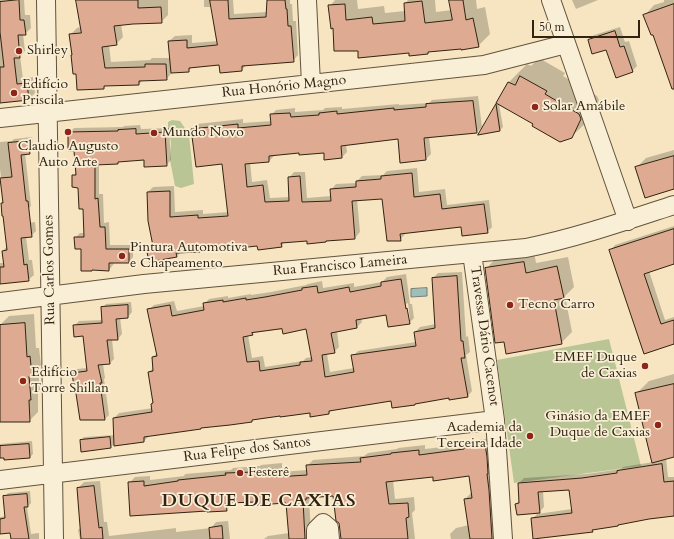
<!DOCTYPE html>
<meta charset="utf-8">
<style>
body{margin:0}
#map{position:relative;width:674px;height:539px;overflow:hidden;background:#f6e5c0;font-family:Cardo,serif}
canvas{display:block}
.scale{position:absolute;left:532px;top:20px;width:108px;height:18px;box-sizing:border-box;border:2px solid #312310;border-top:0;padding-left:5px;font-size:12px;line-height:14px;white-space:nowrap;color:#312310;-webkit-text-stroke:3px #f9eed6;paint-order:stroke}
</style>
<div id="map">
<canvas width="674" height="539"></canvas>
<div class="scale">50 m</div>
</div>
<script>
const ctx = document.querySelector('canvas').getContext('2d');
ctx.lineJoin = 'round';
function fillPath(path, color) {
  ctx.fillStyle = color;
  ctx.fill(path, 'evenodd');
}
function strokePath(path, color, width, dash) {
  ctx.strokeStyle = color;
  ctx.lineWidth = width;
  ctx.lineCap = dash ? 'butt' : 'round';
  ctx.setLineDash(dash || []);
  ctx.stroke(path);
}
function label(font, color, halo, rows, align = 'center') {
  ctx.font = font + ' Cardo,serif';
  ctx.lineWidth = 3.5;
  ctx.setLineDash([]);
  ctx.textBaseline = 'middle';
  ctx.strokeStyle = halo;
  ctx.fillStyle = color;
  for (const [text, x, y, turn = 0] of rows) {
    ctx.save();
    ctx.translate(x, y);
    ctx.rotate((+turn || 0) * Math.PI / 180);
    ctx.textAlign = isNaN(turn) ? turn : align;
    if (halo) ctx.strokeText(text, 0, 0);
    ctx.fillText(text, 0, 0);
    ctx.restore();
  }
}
fillPath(new Path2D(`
 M172,120L180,121L189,134L194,184L181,188L175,186L170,160L171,142L168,130V122Z
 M609,339L641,466L514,483L497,360Z`), '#b9c595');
const water = new Path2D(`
 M427,288V296L411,297V289Z`);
fillPath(water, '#9fbdba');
strokePath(water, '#737f76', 1);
fillPath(new Path2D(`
 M0,0H24L25,15H30L31,28L25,34H23L25,51L20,56L23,79L33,77L35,93L29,99L0,102Z
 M78,0H168V15L161,22L121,24L123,37L116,44L109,45L111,62L150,60L152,58H170L169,41L175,36L192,35V43L218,41L212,7H204V0H233L234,14L267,12L268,0H290V4H292L293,21H296L298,55L293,61L247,64L242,70L220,64L192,67L188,71L173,72L166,79L143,80L139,84L106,85L104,88L77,73L70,35L77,28L81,27Z
 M335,0H357L358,9L384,6L385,13L405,11V4L408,0H435L436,12L452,10L450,0H476L477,9L485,7L490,34L478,46L429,51L428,53L358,50L334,27L330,6Z
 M572,0H598L576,9Z
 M664,0H674V91L653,33L645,15L654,5L664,2Z
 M620,27L625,42L629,41L637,66L632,71L607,48L589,40L594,35Z
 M539,58L565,73L563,76L597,96L599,100L590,119L571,137L534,124L499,104L503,127L500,130L480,134L509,82L527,64L531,66Z
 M478,96L482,127L477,132L429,137L431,154L426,159L399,138L346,145L347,152L342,157L325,152H300L274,154V156L269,161L250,162L252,182L267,180L270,198L290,197L289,178L294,172H305L307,198L331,196V190L336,184L357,183V181L362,176L383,175L387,171L417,168L419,192L445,189L447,205L489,200L492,227L487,232L462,226L405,233V234L400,240L383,198L357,199L360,232L355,238L286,241L281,246L230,244L205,245L200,251L181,252L177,256L147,248L153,242L148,192L153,187L174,186L175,212L203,210V214L228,212L223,163L192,129L197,124L243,119V123L272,121L271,115L276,110L295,108V112L323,110L325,108L342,107V109L399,104V105L429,103L432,100Z
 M140,125L141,129L169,128L171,160L166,165L145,159L120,160L117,163L99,164V194H103L104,223L109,222L110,245H133V257L129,262H114L113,265L109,270L82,248L75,238L80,233H85L84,208L79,187L73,176L77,172L75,150L69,133L74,128L123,127L124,126Z
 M32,137L34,148L29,153H25L31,206L27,210L5,211L0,169V142L12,141L14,139Z
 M674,150V188L636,168L646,158Z
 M35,222L36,231L31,236L26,237L29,260H32L34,275L28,280L0,283V263H4L3,251L7,246L11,225Z
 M674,226V263L649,271L665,320L674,317V343L611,250L615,245Z
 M534,252L536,263L568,257L574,287L565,296L572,332L561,343L486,269L496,258Z
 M462,272L466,337L468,336L470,352L466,355L472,391L467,397L392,400L332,409L329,413L311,412L281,415L253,419L251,421L202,427L149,436L144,441L115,443L111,447L81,440L84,437L115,435L114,418L119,413L153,408V403L149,372L153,368V357L157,353L148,310L154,305L174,301L177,311L204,306V304L209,299L228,296V298L251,294V295L271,292L306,285L308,284L322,281L323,288L354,283V287L382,282L387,277L406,274L410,304H412L414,318L409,323L387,313L361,318L362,322L357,327L337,331L339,347L334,352L327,354L330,372L354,368L353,356L358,351L416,342L415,332L420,327L436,324L433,278L438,273ZM408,303L410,320H408L406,304ZM283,328H307L312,357L306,358L303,361L265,367L263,356L252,358L248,335L252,334L254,332Z
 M131,302L132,312L128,317H120L122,334L118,339H112L114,359L110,363L103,364L105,378L104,379L109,415L105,419L73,373L77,369L87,368L84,335L74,326L79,321L103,320L102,308L106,304Z
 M34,314L36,348H39L41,365L38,368L40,390L38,392V412L29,421L0,420V325L9,316Z
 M674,374V456L666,458L668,477H674V515L649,518L594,529L592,531L532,519L539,512L516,504L520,500L519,483L524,478L587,474L621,469L623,467L653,462L636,394L649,381ZM570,489L572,509L537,514L544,507L543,491Z
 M491,438L497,539H451L450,534L456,528L469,525L465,499L471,493H473L470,475L434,476L393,480L395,499L414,497L415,510L412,513L415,539H342L334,495L309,497L311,534L306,539H264L268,536L289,533L287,501H258L232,502V503L226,510L129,483L135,477L150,476V480L184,476L185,474L231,470L233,468L260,466L261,465L282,463V472L307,470V466L313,460L364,456L368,453L397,449L398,448L425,445V449L468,444L471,441Z
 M32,441L33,454L30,457H0V444Z
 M100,481L104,522H107L109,536L176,528V532L211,528L216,522L228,521L230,539H80L78,530L81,527L78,488L84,482Z
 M30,491L31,503L27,507L31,534L39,533V539H12L11,532L0,533V517L6,516L5,496L8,493Z`), '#0003');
const building = new Path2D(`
 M19,0L20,20H24L26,35H18L20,58H14L17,84L27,83L29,100L0,103V67H4L0,32V2Z
 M76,0H138V8L161,7L162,23L133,24L114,26L117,45L102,47L105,68L145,67V64H166L167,80L139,81V85L104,86V89L77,90L76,74H73L71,55H72L69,34L81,33Z
 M210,0H228L229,19L266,17L267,0H285L286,9H287L288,26H291L294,62L242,66V71L220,73L219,65L189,68V72L171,73L168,41L187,40V48L217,45Z
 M449,0H463L466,20L473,18L479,47L461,50V49L428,52V54L409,56V53L358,58V51H334L333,28L331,29L328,5L345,4L346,20L372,17L373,24L405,21L404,3L422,1L425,23L452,20Z
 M674,4V89H672L653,35H651L643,15Z
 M615,31L620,47L624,46L633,72L616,78L606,50L592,54L588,40Z
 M520,76L547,91L545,94L579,114L581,119L572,138L560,142L532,126L533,124L496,103L508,82L515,85Z
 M473,101L477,133L424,138L426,160L400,163L398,139L341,146L342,158L324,160V153L299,155V153L269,156V162L245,164L247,187L263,185L265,202L289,201L288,177L300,176L302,202L331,201L330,189L356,187V181L381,179V176L412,173L414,197L440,194L442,209L484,204L488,233L462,236L461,227L400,234L401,241H387L382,199L352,201L355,239L326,241V242L307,244V241L281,243L282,247L258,250L257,246L230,249L229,245L200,247V252L176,253L177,257L149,262L146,247L153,246L148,221L147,192L170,191V217L198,215V218L228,216L222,164L196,167L191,129L238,124V128L271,125L270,114L290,113L291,117L319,115V113L337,111V114L394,108V110L426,107V104Z
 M496,104L500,131L478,135Z
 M136,129V134L165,132L167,166L144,167V160L118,162V164L95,165V199L98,198L100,227H105L106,249H129V263H109V271L92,270V271H81V249H75L74,237H84L83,209H79L78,188L72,187V175H76L74,151H68V132L118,131V130Z
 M28,141L30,154L21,155L26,201H28L32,237L21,238L24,265L27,264L29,281L0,284V267H4L2,251L7,250L3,216H2L1,203H3L0,178L12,177L8,143Z
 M674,156V189L645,198L635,167Z
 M674,229V264L644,274L661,324L674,320V344L644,354L609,250Z
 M524,262L526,273L557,266L564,298L554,300L562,344L506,354L504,342L495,343L485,268Z
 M457,276L461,341H463L465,358H461L468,397L449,400V398L415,404V405L392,408L391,401L329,411V414L310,417V413L280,417V416L252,420V422L230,425L201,428V429L144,437V442L114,446L113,418L152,412L151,404L153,403L148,372L153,371L152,357L157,356L147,309L170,305L172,316L204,310L203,303L223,300V302L246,298V300L265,297L302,290V288L317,286L318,293L349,287L350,292L381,286V282L401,279L406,309L407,308L410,324L388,327L386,315L356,320L357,328L331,333L335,353L322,355L325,377L354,372L351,355L416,346L414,332L435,328L432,278ZM282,329L283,334L306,329L312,361L300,362V365L260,371L259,361L247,362L243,337L253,335L252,333Z
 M128,305V318L116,319L118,340H107L110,364L98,365L102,383H100L105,420H80L75,387H74L72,373L87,371L83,336L74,337L73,325L102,323L101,307Z
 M25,323L27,357L30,356L32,375L29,376L31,400H29L30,422H0V325Z
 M674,384V457L652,463L635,393Z
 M110,437L111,448L81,452L80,440Z
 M29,444L30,458L4,460V458H0V446Z
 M485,444L487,457L488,474H487L489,490L492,539H470L464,499L472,498L469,476L433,481V477L386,482L389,504L408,503L409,517L406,518L408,539H341L339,523L336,521L333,496L306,498V500H303L305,539H289L286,503L257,505V502L226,503L227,511L207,512V511L130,516L128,482L144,481V486L178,481V480L226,475L225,473L254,472V471L276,469V477L307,475L306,465L361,462L360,458L391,454V453L419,450V455L464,449V447Z
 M662,464L664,482L674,481V516L649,519L618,525V526L592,530L593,532L533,539L531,518L572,513L569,490L538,492L540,513L517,515L515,504L519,503L518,483L582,478L617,473V471Z
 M94,486L99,528L102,527L103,539H81L77,488Z
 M27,494L28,507H24L29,539H11L10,533L0,534V519L5,518L3,496Z
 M222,526L223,539H210L209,528Z`);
fillPath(building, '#deaa91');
strokePath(building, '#312310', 1);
const minor = new Path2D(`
 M46,0L54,539
 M307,0L311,84
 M551,0L628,221
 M0,118L484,65L566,44
 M472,253L495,420L503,539
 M0,302L144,284L526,248C576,238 625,221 674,205
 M0,480L495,420
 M316,539V530L323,523L329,528L330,539`);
strokePath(minor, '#62543c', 20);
strokePath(minor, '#f9eed6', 18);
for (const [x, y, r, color] of [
 [19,51,4,"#8f2418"],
 [14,93,4,"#8f2418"],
 [535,107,4,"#8f2418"],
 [68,132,4,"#8f2418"],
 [154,133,4,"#8f2418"],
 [122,256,4,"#8f2418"],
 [510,305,4,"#8f2418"],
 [645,366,4,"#8f2418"],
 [23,381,4,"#8f2418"],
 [658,425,4,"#8f2418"],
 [530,436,4,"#8f2418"],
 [240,473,4,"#8f2418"]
]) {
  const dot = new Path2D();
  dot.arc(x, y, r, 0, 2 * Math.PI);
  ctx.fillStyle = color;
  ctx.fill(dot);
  strokePath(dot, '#f9eed6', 1.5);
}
label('14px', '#312310', '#f9eed6', [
 ["Shirley",27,51],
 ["Edifício",22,85],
 ["Priscila",22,101],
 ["Solar Amábile",543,107],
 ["Mundo Novo",162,133],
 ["Claudio Augusto",68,147,"center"],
 ["Auto Arte",68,163,"center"],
 ["Pintura Automotiva",130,248],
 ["e Chapeamento",130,264],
 ["Tecno Carro",518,305],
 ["EMEF Duque",637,358,"right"],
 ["de Caxias",637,374,"right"],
 ["Edifício",31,373],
 ["Torre Shillan",31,389],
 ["Ginásio da EMEF",650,417,"right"],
 ["Duque de Caxias",650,433,"right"],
 ["Academia da",522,428,"right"],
 ["Terceira Idade",522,444,"right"],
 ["Festerê",248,473]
], 'left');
label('14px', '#312310', '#f9eed6', [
 ["Rua Honório Magno",284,87,-6],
 ["Rua Francisco Lameira",340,266,-5],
 ["Rua Carlos Gomes",50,270,-91],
 ["Travessa Dário Cacenot",484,336,82],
 ["Rua Felipe dos Santos",247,450,-7]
]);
ctx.letterSpacing = '1px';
label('bold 18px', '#312310', '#f9eed6', [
 ["DUQUE DE CAXIAS",259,502]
]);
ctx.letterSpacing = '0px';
</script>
